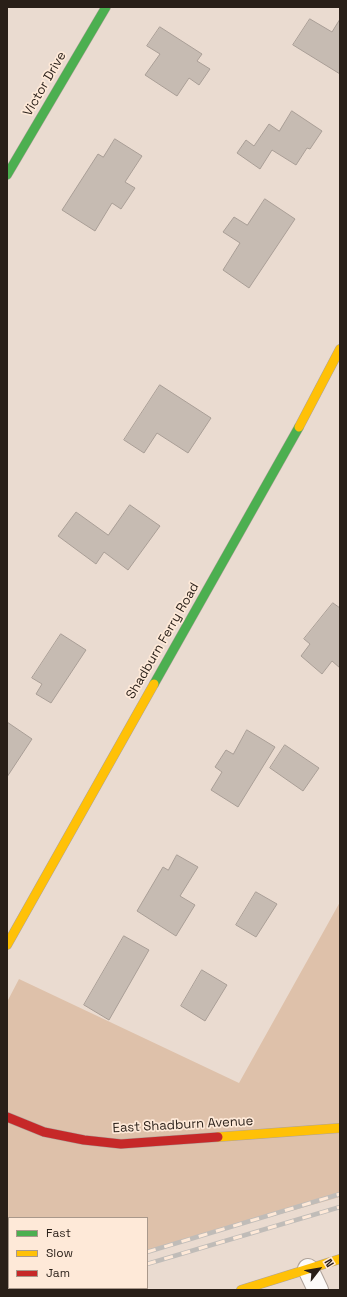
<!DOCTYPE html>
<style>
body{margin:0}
#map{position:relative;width:347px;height:1297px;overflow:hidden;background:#eadbd0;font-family:"Space Grotesk",sans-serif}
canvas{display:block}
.frame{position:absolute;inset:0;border:8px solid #291f18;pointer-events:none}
.legend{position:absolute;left:8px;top:1217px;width:140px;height:72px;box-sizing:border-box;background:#fee9d8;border:1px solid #a9988b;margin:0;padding:5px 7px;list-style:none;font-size:12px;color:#291f18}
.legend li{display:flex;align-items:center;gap:8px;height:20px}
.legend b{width:20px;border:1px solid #a9988b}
.north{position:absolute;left:299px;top:1249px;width:40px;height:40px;-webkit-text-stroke:3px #fee9d8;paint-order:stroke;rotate:59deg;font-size:11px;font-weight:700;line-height:16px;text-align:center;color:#291f18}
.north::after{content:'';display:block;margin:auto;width:14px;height:18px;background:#291f18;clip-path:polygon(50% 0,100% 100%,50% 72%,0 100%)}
</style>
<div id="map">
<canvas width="347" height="1297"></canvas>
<div class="frame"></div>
<ul class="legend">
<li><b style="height:5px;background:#4caf50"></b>Fast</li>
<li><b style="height:5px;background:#ffc107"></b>Slow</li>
<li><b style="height:5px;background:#c62828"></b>Jam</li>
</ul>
<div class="north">N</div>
</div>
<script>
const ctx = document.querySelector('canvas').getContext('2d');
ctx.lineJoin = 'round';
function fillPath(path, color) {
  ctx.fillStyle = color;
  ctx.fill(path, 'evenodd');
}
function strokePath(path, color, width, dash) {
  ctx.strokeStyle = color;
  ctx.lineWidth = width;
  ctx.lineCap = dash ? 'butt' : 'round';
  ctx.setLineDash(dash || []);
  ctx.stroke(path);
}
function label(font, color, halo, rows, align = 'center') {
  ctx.font = font + ' "Space Grotesk",sans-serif';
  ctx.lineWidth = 3.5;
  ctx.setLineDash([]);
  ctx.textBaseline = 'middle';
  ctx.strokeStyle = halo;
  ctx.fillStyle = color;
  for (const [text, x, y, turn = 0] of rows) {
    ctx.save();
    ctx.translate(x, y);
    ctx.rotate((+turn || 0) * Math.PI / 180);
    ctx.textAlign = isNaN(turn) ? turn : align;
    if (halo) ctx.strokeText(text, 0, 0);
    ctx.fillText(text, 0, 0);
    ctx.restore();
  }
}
fillPath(new Path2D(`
 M340,902V1197L147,1252V1218H9V1288H19L7,1290V1002L19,979L239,1083Z`), '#dec1aa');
const building = new Path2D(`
 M310,19L332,32L340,19V74L293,45Z
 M160,27L202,54L197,61L210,69L199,85L189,78L177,96L145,75L160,54L147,46Z
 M292,111L322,131L310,149L307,148L296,165L272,150L260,169L237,153L246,140L254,146L269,124L279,131Z
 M115,139L142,156L125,182L135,188L121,209L112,203L95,231L62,210L98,154L103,157Z
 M265,199L295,219L249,288L223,270L240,243L223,232L234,217L247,225Z
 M160,385L211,418L188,453L157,433L144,453L124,440Z
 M130,505L160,526L128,570L104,552L96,564L58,536L76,512L108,535Z
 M333,603L340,608V668L332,661L322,674L301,656L310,644L304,639Z
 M61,634L86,650L51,703L36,694L42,684L32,678Z
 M7,722L32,739L7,777Z
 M247,730L275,747L238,807L211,790L222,772L215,767L226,750L233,754Z
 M285,745L319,768L303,791L270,768Z
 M177,855L198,867L180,896L195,905L176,936L137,911L163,867L168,870Z
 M256,892L277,904L256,937L236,925Z
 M124,936L149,950L109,1020L84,1005Z
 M202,970L227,985L205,1021L181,1006Z`);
fillPath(building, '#c6bbb2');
strokePath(building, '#a99e96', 1);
const street = new Path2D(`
 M308,1269L318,1290`);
const fast = new Path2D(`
 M7,175L106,7
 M154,684L299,427`);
const slow = new Path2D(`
 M299,427L340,349
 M7,945L154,684
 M218,1137L340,1128
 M241,1290L340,1259`);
const jam = new Path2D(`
 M7,1117L44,1132L84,1140L121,1144L218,1137`);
strokePath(street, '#aea29a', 22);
strokePath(fast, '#aea29a', 10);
strokePath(slow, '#aea29a', 10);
strokePath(jam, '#aea29a', 10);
strokePath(street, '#fcfaf8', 20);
strokePath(fast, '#4caf50', 9);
strokePath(slow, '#ffc107', 9);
strokePath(jam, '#c62828', 9);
const rail = new Path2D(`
 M147,1252L340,1194
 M147,1264L340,1207
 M19,1290L26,1288
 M60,1290L67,1288`);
strokePath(rail, '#c0bcb8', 4.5);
strokePath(rail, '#fee9d8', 3, [9]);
label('13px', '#291f18', '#fee9d8', [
 ["Victor Drive",45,84,-60],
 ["Shadburn Ferry Road",163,641,-60],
 ["East Shadburn Avenue",183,1125,-3]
]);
</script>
